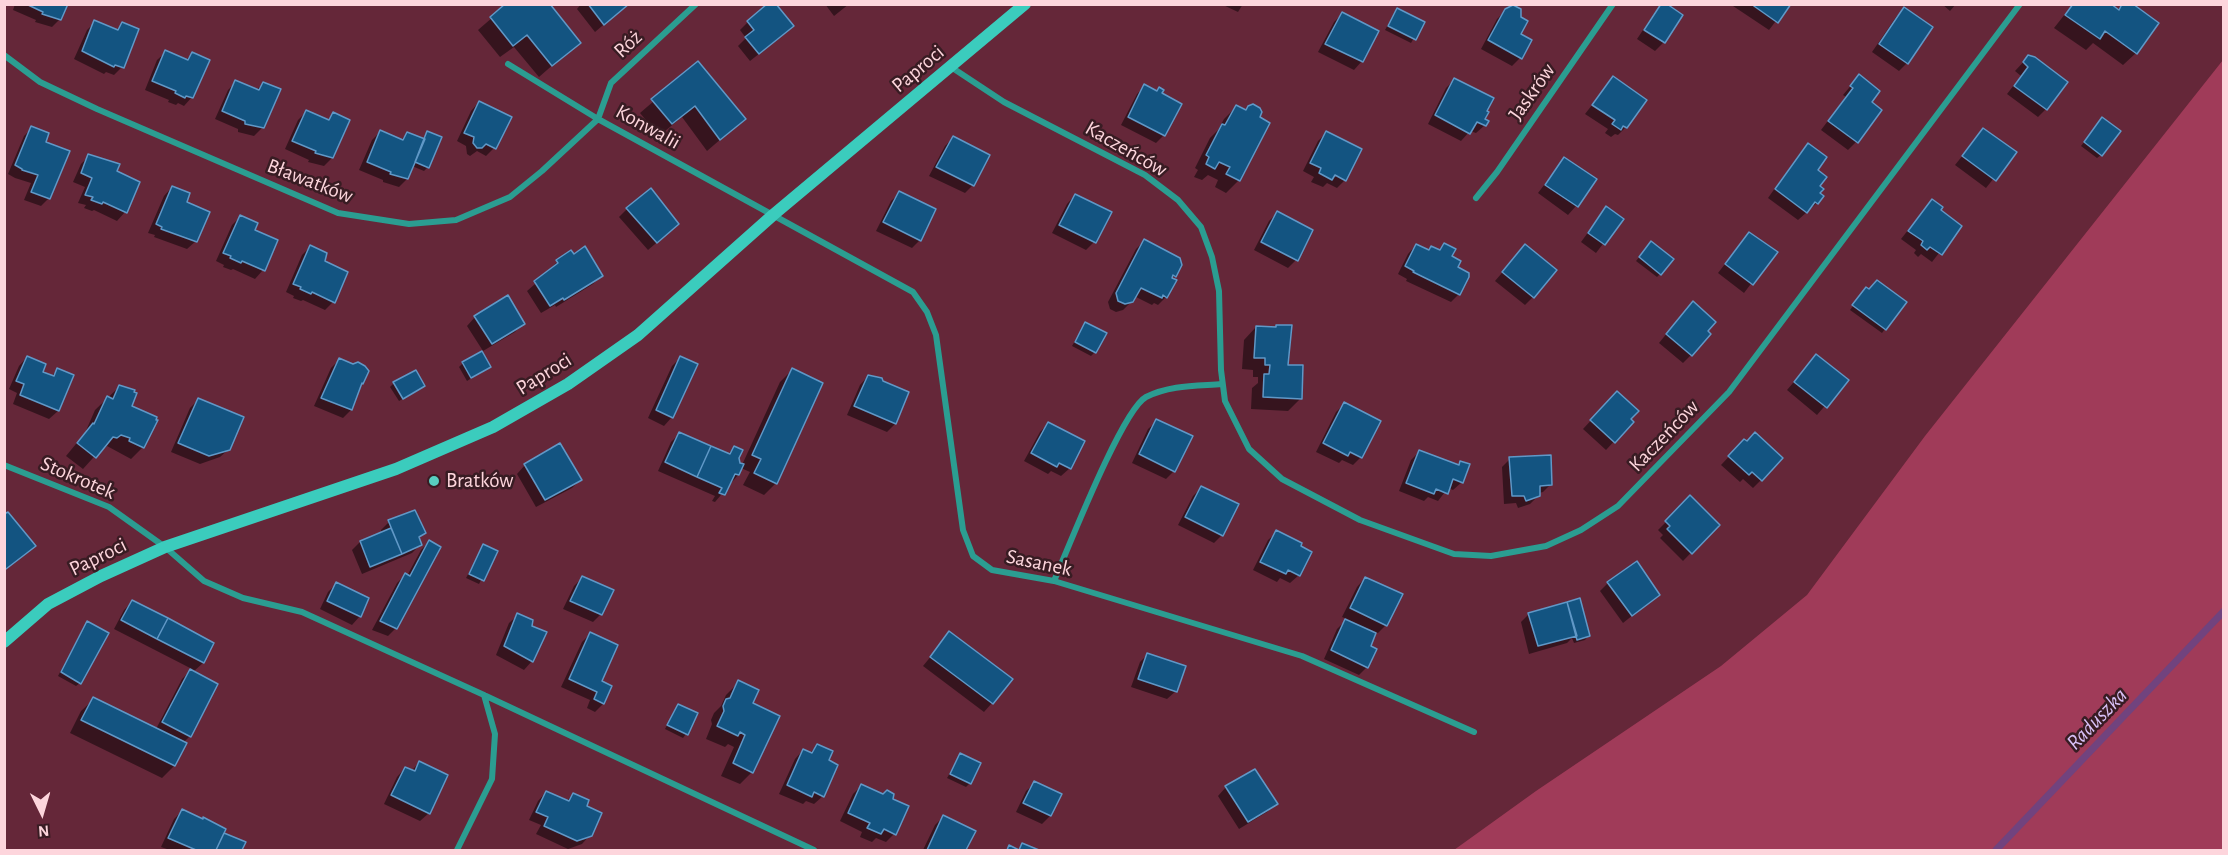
<!DOCTYPE html>
<meta charset="utf-8">
<style>
body{margin:0}
#map{position:relative;width:2228px;height:855px;overflow:hidden;background:#652739;font-family:"Alegreya Sans",sans-serif}
canvas{display:block}
.frame{position:absolute;inset:0;border:6px solid #fdd5dc;pointer-events:none}
.north{position:absolute;left:12px;top:783px;width:60px;height:60px;-webkit-text-stroke:4px #381c23;paint-order:stroke;rotate:175deg;font-size:16px;font-weight:700;line-height:24px;text-align:center;color:#fdd5dc}
.north::after{content:'';display:block;margin:auto;width:21px;height:27px;background:#fdd5dc;clip-path:polygon(50% 0,100% 100%,50% 72%,0 100%)}
</style>
<div id="map">
<canvas width="2228" height="855"></canvas>
<div class="frame"></div>
<div class="north">N</div>
</div>
<script>
const ctx = document.querySelector('canvas').getContext('2d');
ctx.lineJoin = 'round';
function fillPath(path, color) {
  ctx.fillStyle = color;
  ctx.fill(path, 'evenodd');
}
function strokePath(path, color, width, dash) {
  ctx.strokeStyle = color;
  ctx.lineWidth = width;
  ctx.lineCap = dash ? 'butt' : 'round';
  ctx.setLineDash(dash || []);
  ctx.stroke(path);
}
function label(font, color, halo, rows, align = 'center') {
  ctx.font = font + ' "Alegreya Sans",sans-serif';
  ctx.lineWidth = 5;
  ctx.setLineDash([]);
  ctx.textBaseline = 'middle';
  ctx.strokeStyle = halo;
  ctx.fillStyle = color;
  for (const [text, x, y, turn = 0] of rows) {
    ctx.save();
    ctx.translate(x, y);
    ctx.rotate((+turn || 0) * Math.PI / 180);
    ctx.textAlign = isNaN(turn) ? turn : align;
    if (halo) ctx.strokeText(text, 0, 0);
    ctx.fillText(text, 0, 0);
    ctx.restore();
  }
}
fillPath(new Path2D(`
 M2223,60V850H1454L1536,791L1721,666L1807,595L1925,436Z`), '#a03b59');
fillPath(new Path2D(`
 M15,4H66L60,19L52,27L35,22L36,20L13,10Z
 M508,4L579,42L539,77L514,47L500,57L478,30Z
 M581,4H628L595,32L577,9Z
 M825,4H849L834,16Z
 M1221,4H1243L1238,12Z
 M1662,4L1681,15L1663,43L1655,51L1637,39L1655,12Z
 M1730,4H1789L1769,30Z
 M1942,4H1956L1950,11Z
 M2073,4L2117,10L2123,4L2136,53L2123,65L2093,43L2086,50L2054,28Z
 M1397,9L1423,22L1411,43L1385,30Z
 M1904,9L1907,63L1899,71L1872,52L1896,17Z
 M1506,10L1519,34L1520,58L1512,66L1481,49L1497,19Z
 M1342,14L1362,61L1354,70L1318,52L1334,22Z
 M95,22L115,31L123,24L122,67L114,75L106,72L104,74L74,59L87,30Z
 M748,22L784,34L750,61L738,46L746,38L740,30Z
 M166,52L185,61L193,53L192,97L184,106L178,103L176,105L168,102L169,100L145,90L157,60Z
 M2028,57L2046,109L2038,117L2007,94L2021,76L2015,71Z
 M698,63L744,119L707,151L682,117L659,136L640,113Z
 M1859,76L1870,102L1856,142L1848,150L1821,130L1846,97L1843,95Z
 M1613,78L1626,127L1618,135L1615,134L1611,137L1605,133L1608,129L1585,114Z
 M1454,80L1485,125L1476,133L1470,131L1461,141L1428,124L1446,88Z
 M236,82L256,90L263,84L262,128L254,136L238,132V129L215,119L228,90Z
 M1145,86L1160,94L1164,135L1156,143L1121,125L1137,94Z
 M479,102L494,148L486,156L477,151L470,156L467,154L466,146L457,141L471,111Z
 M1236,107L1245,111L1249,107L1239,180L1226,193L1215,187L1218,180L1208,175L1202,180L1194,177L1198,170L1195,168L1210,138L1218,130L1224,119Z
 M306,112L327,121L333,114L332,158L324,166L308,162L309,160L285,149L298,120Z
 M2099,123L2101,155L2097,158L2081,146Z
 M32,128L44,142L49,198L41,206L24,200L31,183L15,178L8,174L24,136Z
 M1983,130L2014,153L1986,188L1955,165Z
 M380,132L400,141L407,134L422,140L427,133L428,167L424,171L412,166L407,179L399,187L383,182V180L359,170L372,140Z
 M1326,133L1345,180L1337,188L1327,183L1323,187L1311,182L1314,177L1303,171L1318,141Z
 M953,138L973,185L965,193L929,176L945,146Z
 M1808,145L1816,170L1818,186L1817,203L1798,220L1768,198L1800,153Z
 M89,156L115,172L138,183L125,212L117,221L94,210L92,211L84,208L86,205L78,203L85,187L73,182L81,164Z
 M1564,159L1595,180L1576,206L1568,215L1538,193Z
 M172,187L185,203L196,241L187,249L154,237L155,235L148,233L164,196Z
 M900,193L920,240L912,248L876,231L891,201Z
 M1075,195L1094,242L1086,250L1052,233L1067,204Z
 M1932,200L1939,211L1960,226L1932,262L1921,254L1918,257L1914,253L1916,250L1901,239Z
 M1606,208L1622,219L1596,253L1581,242Z
 M627,209L669,232L648,250L619,217Z
 M1277,213L1296,260L1288,268L1254,250L1269,221Z
 M240,217L253,231L276,241L263,270L255,279L233,269L231,270L223,267L224,265L216,261L232,225Z
 M1749,233L1775,252L1744,293L1718,273Z
 M1144,241L1175,276L1171,279L1166,297L1158,305L1154,303L1152,305L1136,297L1123,310L1116,312L1110,309L1108,302L1136,249Z
 M1416,245L1428,251L1431,247L1438,251L1444,245L1456,268L1459,294L1451,302L1406,281L1407,279L1398,274L1408,254Z
 M1525,246L1533,297L1525,305L1495,281Z
 M310,247L323,262L333,302L325,310L303,300L301,301L293,298L294,296L286,292L302,255Z
 M1648,247L1660,274L1657,277L1636,261Z
 M571,252L601,275L593,284L556,307L555,305L541,313L527,291L550,271L549,270L557,262Z
 M1863,292L1885,329L1882,333L1850,310Z
 M1685,311L1691,355L1683,363L1659,343Z
 M475,317L523,323L515,332L483,351L467,326Z
 M1085,324L1095,352L1091,356L1072,346Z
 M1256,327L1286,366L1300,399L1288,411L1251,409L1252,388L1258,383V377H1253V370L1242,369L1244,340Z
 M1816,356L1847,380L1817,415L1787,390Z
 M27,357L41,372L51,377L57,370L72,376L58,411L49,419L13,404L17,393L9,389L19,366Z
 M680,358L672,417L664,426L648,418L672,366Z
 M339,360L362,383L359,387L351,410L343,418L314,406L331,368Z
 M463,363L489,367L467,381L459,367Z
 M792,370L776,483L764,495L743,485L750,472L741,468L738,475L715,502L712,501L715,496L658,471L671,442L679,434L727,455L734,448L739,464L742,465L780,382Z
 M868,376L895,424L887,432L847,415L860,385Z
 M394,383L420,389L399,401L390,387Z
 M119,387L130,407L143,447L131,459L107,446L103,450L101,449L83,469L66,456L85,433L95,410Z
 M198,400L229,449L220,457L200,464L171,452L190,408Z
 M1609,401L1632,422L1606,450L1583,429Z
 M1344,404L1361,457L1353,465L1342,460L1339,463L1316,452L1336,412Z
 M1157,421L1174,471L1166,479L1132,463L1148,429Z
 M1048,424L1070,468L1061,476L1051,471L1048,474L1024,461L1040,432Z
 M1736,449L1761,480L1753,488L1743,479L1740,482L1721,465Z
 M1419,452L1457,466L1461,462L1462,482L1453,490L1448,488L1438,501L1428,497L1424,501L1399,491L1411,460Z
 M1510,459L1551,484L1543,492L1539,493V495L1530,504L1518,508L1516,503L1504,504L1502,467Z
 M525,465L580,480L572,488L536,507L517,474Z
 M1202,487L1222,535L1214,543L1178,525L1193,496Z
 M1690,498L1718,525L1683,561L1660,538L1663,535L1658,530Z
 M389,522L424,533L418,539L420,545L412,553L362,574L352,550L360,542L382,534L381,530Z
 M1277,532L1299,575L1290,583L1280,578L1277,582L1253,570L1268,540Z
 M429,542L396,628L388,636L372,630L397,583L405,575L407,576L421,550Z
 M484,546L496,552L479,584L466,578Z
 M582,578L601,614L593,622L563,609L574,586Z
 M1365,578L1386,625L1378,633L1375,632L1369,647L1367,667L1359,675L1324,659L1337,629L1347,619L1342,617L1357,587Z
 M1608,583L1658,595L1623,623L1600,591Z
 M336,584L360,616L352,625L320,609L328,592Z
 M132,602L212,643L203,663L193,672L190,736L183,743L185,744L174,766L162,778L70,733L81,711L94,699L156,729L182,679L192,669L114,629L124,610Z
 M1529,614L1588,636L1585,640L1574,643L1572,638L1567,643L1529,654L1521,622Z
 M518,615L531,626L545,633L532,661L524,670L496,655L509,623Z
 M84,627L80,683L76,686L58,676Z
 M950,633L992,703L984,712L923,666Z
 M590,634L600,682L610,687L603,704L595,712L587,708L590,700L561,687L582,642Z
 M1148,654L1176,691L1167,699L1131,687L1140,662Z
 M739,682L751,704L752,772L740,784L721,776L734,747L728,744L725,747L706,739L712,724L711,720L714,713L721,706L726,695Z
 M678,705L686,734L683,738L665,729Z
 M817,746L827,761L823,796L814,804L806,801L803,804L779,794L795,759L803,750L810,753Z
 M961,755L970,783L966,787L947,778Z
 M419,763L429,813L420,821L384,804L397,777L405,768L411,771Z
 M1035,783L1060,794L1050,816L1042,824L1016,812L1026,791Z
 M861,786L907,807L894,834L886,842L876,838L872,842L860,837L862,832L840,821L853,794Z
 M1226,787L1276,804L1267,812L1239,829L1218,796Z
 M546,792L566,802L573,794L585,807L590,835L582,844L568,849L536,834L541,825L529,820L538,801Z
 M182,811L220,839L244,843L241,850H170L161,847L174,819Z
 M943,817L974,831L964,850H923L935,825Z`), '#0007');
strokePath(new Path2D(`
 M1996,850L2224,611`), '#71437e', 7);
const building = new Path2D(`
 M26,4H68L61,20L42,14L43,12Z
 M505,4H550L581,43L552,66L527,35L513,46L490,17Z
 M588,4H629L604,25Z
 M767,4H776L794,26L759,54L745,37L754,30L747,21Z
 M1661,4H1667L1683,15L1665,43L1644,30Z
 M1751,4H1791L1778,23Z
 M2073,4H2111L2119,10L2122,4H2133L2159,23L2137,54L2105,31L2100,39L2065,15Z
 M1513,5L1521,9V17L1528,21L1521,34L1532,40L1522,59L1488,40L1505,9Z
 M1904,7L1933,27L1908,64L1879,44Z
 M1397,8L1425,22L1416,40L1388,26Z
 M1342,12L1379,31L1363,62L1325,44Z
 M94,20L118,30L122,22L139,29L124,68L115,65L114,67L82,51Z
 M165,50L188,60L192,52L210,60L193,98L186,96L185,98L175,93L176,91L152,81Z
 M2028,55L2035,57L2068,82L2047,110L2014,86L2028,67L2023,62Z
 M698,61L746,119L720,140L695,106L672,124L651,99Z
 M1859,74L1880,91L1872,102L1882,110L1858,143L1828,121L1853,88L1850,86Z
 M1613,76L1647,100L1627,128L1623,126L1621,130L1612,124L1615,120L1592,105Z
 M1454,78L1494,98L1487,111L1489,112L1485,119L1489,121L1486,126L1477,122L1470,134L1435,115Z
 M235,80L259,90L263,82L281,89L264,128L245,124V121L222,111Z
 M1144,84L1157,91L1159,87L1164,90L1162,93L1182,104L1165,136L1128,117Z
 M479,101L512,117L496,149L486,144L482,148H477L473,143L474,137L464,133Z
 M1253,104L1260,108L1262,112L1260,117L1270,123L1240,181L1226,174L1230,167L1219,162L1215,169L1206,164L1209,157L1206,155L1222,124L1225,125L1236,105L1246,110L1248,106Z
 M306,110L329,120L333,112L350,120L333,158L315,153L316,151L292,141Z
 M2102,117L2121,131L2102,156L2084,142Z
 M31,126L49,133L46,142L70,151L50,199L31,192L38,175L22,170V169L15,165Z
 M1983,128L2017,152L1996,181L1962,156Z
 M380,130L403,140L407,132L425,139L408,179L390,174L391,172L367,162Z
 M427,131L442,137L429,168L415,162Z
 M1326,131L1362,149L1346,181L1335,175L1332,180L1319,173L1321,168L1310,163Z
 M953,136L990,155L974,186L936,167Z
 M1808,143L1827,157L1818,170L1827,177L1820,186L1824,189L1820,193L1824,196L1818,204L1815,202L1807,213L1775,189Z
 M88,154L120,164L117,171L140,182L127,213L103,202L102,204L91,200L93,197L85,195L92,178L81,173Z
 M1564,157L1597,179L1578,207L1545,185Z
 M172,186L190,193L187,202L210,212L197,242L161,229L162,227L156,224Z
 M651,188L679,224L657,243L626,208Z
 M899,191L936,209L921,241L883,222Z
 M1075,194L1112,212L1096,243L1059,225Z
 M1932,199L1943,207L1941,210L1962,226L1942,255L1930,247L1927,250L1921,245L1923,241L1908,231Z
 M1606,206L1624,219L1605,245L1588,233Z
 M1277,211L1313,230L1298,261L1261,242Z
 M240,215L258,223L255,230L278,240L265,271L242,261L241,263L230,258L231,256L223,253Z
 M1749,232L1778,252L1753,285L1725,264Z
 M1144,239L1180,258L1182,265L1176,277L1173,275L1172,278L1177,280L1167,298L1163,295L1162,298L1141,288L1133,302L1125,304L1118,301L1116,293Z
 M1651,241L1674,259L1661,275L1639,257Z
 M1444,243L1456,249L1452,256L1461,261L1458,267L1469,273V277L1460,295L1413,272L1414,271L1405,266L1416,244L1429,250L1431,246L1440,250Z
 M1525,244L1557,270L1534,298L1502,272Z
 M310,245L327,253L325,261L348,272L335,303L312,292L311,294L300,289L301,287L293,284Z
 M585,246L603,276L564,300L563,298L550,306L534,281L558,263L556,260L571,250L574,254Z
 M1877,280L1907,302L1886,330L1852,305L1866,287L1869,289Z
 M508,295L525,324L492,344L474,316Z
 M1693,301L1716,322L1708,331L1711,334L1692,356L1666,334Z
 M1085,322L1107,333L1096,353L1075,342Z
 M1276,325H1292L1288,365H1303L1302,399L1263,397L1264,374H1269L1270,365H1265V358H1254L1256,326L1276,327Z
 M482,351L491,367L471,378L462,362Z
 M1816,354L1849,380L1827,408L1794,382Z
 M27,356L46,364L43,372L54,376L57,368L74,375L59,411L20,395L24,384L16,381Z
 M680,356L698,364L673,418L656,410Z
 M339,358L353,364L358,362L365,366L369,371L363,384L362,383L352,410L321,398Z
 M792,368L823,383L777,484L754,473L761,459L752,455Z
 M416,370L425,386L403,399L393,382Z
 M868,375L882,378L883,381L909,392L896,424L854,406Z
 M119,385L135,390L134,392L137,393L132,406L157,417L156,420H158L144,448L129,441L130,438L121,435L117,438L113,437L96,458L77,443L93,423L94,424L107,396L113,399Z
 M1617,391L1639,411L1631,419L1634,422L1615,443L1590,420Z
 M198,398L244,417L230,450L209,456L178,443Z
 M1344,402L1381,421L1362,458L1350,452L1348,456L1323,443Z
 M1156,419L1193,436L1175,472L1139,454Z
 M1048,422L1085,441L1071,469L1059,463L1057,467L1031,453Z
 M679,432L711,446L697,477L665,462Z
 M1755,432L1783,458L1762,481L1752,472L1749,475L1728,456L1744,439L1747,441Z
 M560,443L582,480L545,500L524,464Z
 M711,446L730,454L734,446L743,450L739,458L740,463L744,464L739,475L735,474L725,495L719,493L722,488L697,477Z
 M1419,450L1459,465L1460,461L1470,464L1463,483L1453,479L1448,494L1436,489L1434,494L1406,483Z
 M1551,455L1552,485L1540,486V496L1526,501L1524,496H1512L1509,457Z
 M1201,486L1239,504L1223,536L1185,517Z
 M1690,495L1720,525L1692,554L1667,529L1670,526L1665,521Z
 M415,510L426,533L419,537L422,545L402,554L388,520Z
 M8,512L36,546L6,569L4,567V514Z
 M391,528L402,554L370,567L360,541Z
 M1276,530L1302,543L1301,546L1312,552L1300,576L1288,570L1286,574L1260,562Z
 M429,540L441,547L397,629L380,621L405,573L410,576Z
 M483,544L498,551L484,581L469,574Z
 M1637,561L1660,595L1632,616L1607,582Z
 M582,576L614,590L602,615L570,601Z
 M1365,577L1403,594L1387,626L1350,608Z
 M336,582L369,598L361,617L327,601Z
 M1580,598L1590,636L1577,640L1567,602Z
 M132,600L168,618L157,639L121,620Z
 M1567,602L1577,636L1538,646L1528,613Z
 M517,613L533,620L532,626L547,632L533,662L504,646Z
 M168,618L214,643L204,663L157,639Z
 M1345,619L1376,633L1371,646L1377,649L1368,668L1331,650Z
 M87,621L109,633L81,684L61,672Z
 M949,631L1013,679L993,704L930,657Z
 M590,632L618,645L602,681L612,686L604,704L594,699L597,692L569,679Z
 M1147,653L1186,666L1177,692L1138,679Z
 M190,669L218,684L191,737L162,722Z
 M738,680L759,690L753,703L780,716L753,773L733,763L745,735L740,732L738,736L717,726L724,711L723,706L726,699L730,698Z
 M93,697L187,743L175,766L81,720Z
 M678,704L698,713L688,735L667,725Z
 M817,744L833,751L829,760L838,765L824,797L814,792L812,797L787,785L803,749L812,753Z
 M960,753L981,763L971,784L950,774Z
 M419,761L448,775L430,814L391,795L405,767L415,771Z
 M1255,769L1278,804L1248,822L1225,786Z
 M1034,781L1062,794L1051,816L1023,803Z
 M861,784L883,794L887,790L894,794L893,799L909,806L896,835L884,829L881,834L867,828L870,823L848,813Z
 M546,791L569,801L573,793L589,800L587,806L602,813L592,836L577,841L544,826L548,817L536,812Z
 M182,809L203,819V817L226,829L216,850H196L168,838Z
 M943,815L976,831L966,850H927Z
 M224,833L246,842L242,850H216Z
 M1022,843L1039,850H1007L1009,845L1019,850Z`);
fillPath(building, '#135481');
strokePath(building, '#6098c7', 1.5);
strokePath(new Path2D(`
 M4,55L40,82L97,109L338,213L409,224L456,220L510,197L542,171L598,119L611,83L696,4
 M508,64L598,119L913,292L927,312L936,335L963,530L973,556L992,570L1054,581L1302,656L1474,732
 M951,67L1004,102L1145,175L1178,200L1201,227L1212,257L1219,291L1221,370L1225,401L1249,449L1282,479L1360,520L1454,554L1491,556L1546,546L1581,530L1618,506L1729,392L2020,4
 M1476,198L1497,172L1613,4
 M4,465L109,507L165,547L204,581L243,598L302,612L484,695L814,850
 M1054,581C1068,549 1122,410 1146,397C1170,385 1196,386 1222,384
 M457,850L492,779L495,734L484,695`), '#2b9d91', 6);
strokePath(new Path2D(`
 M4,642L48,604L101,576L165,547L396,469L493,427L568,384L638,335L773,215L1025,4`), '#3bccbd', 12);
for (const [x, y, r, color] of [
 [434,481,6,"#58cec0"]
]) {
  const dot = new Path2D();
  dot.arc(x, y, r, 0, 2 * Math.PI);
  ctx.fillStyle = color;
  ctx.fill(dot);
  strokePath(dot, '#381c23', 2);
}
label('21px', '#fdd5dc', '#381c23', [
 ["Róż",628,44,-43],
 ["Paproci",918,69,-40],
 ["Jaskrów",1532,92,-55],
 ["Konwalii",648,127,29],
 ["Kaczeńców",1126,149,30],
 ["Bławatków",310,181,21],
 ["Paproci",544,374,-32],
 ["Kaczeńców",1664,436,-46],
 ["Stokrotek",78,478,23],
 ["Paproci",98,557,-26],
 ["Sasanek",1039,563,12]
]);
label('21px', '#fdd5dc', '#381c23', [
 ["Bratków",446,481]
], 'left');
label('italic 22px', '#d8c0f6', '#381c23', [
 ["Raduszka",2097,719,-46]
]);
</script>
